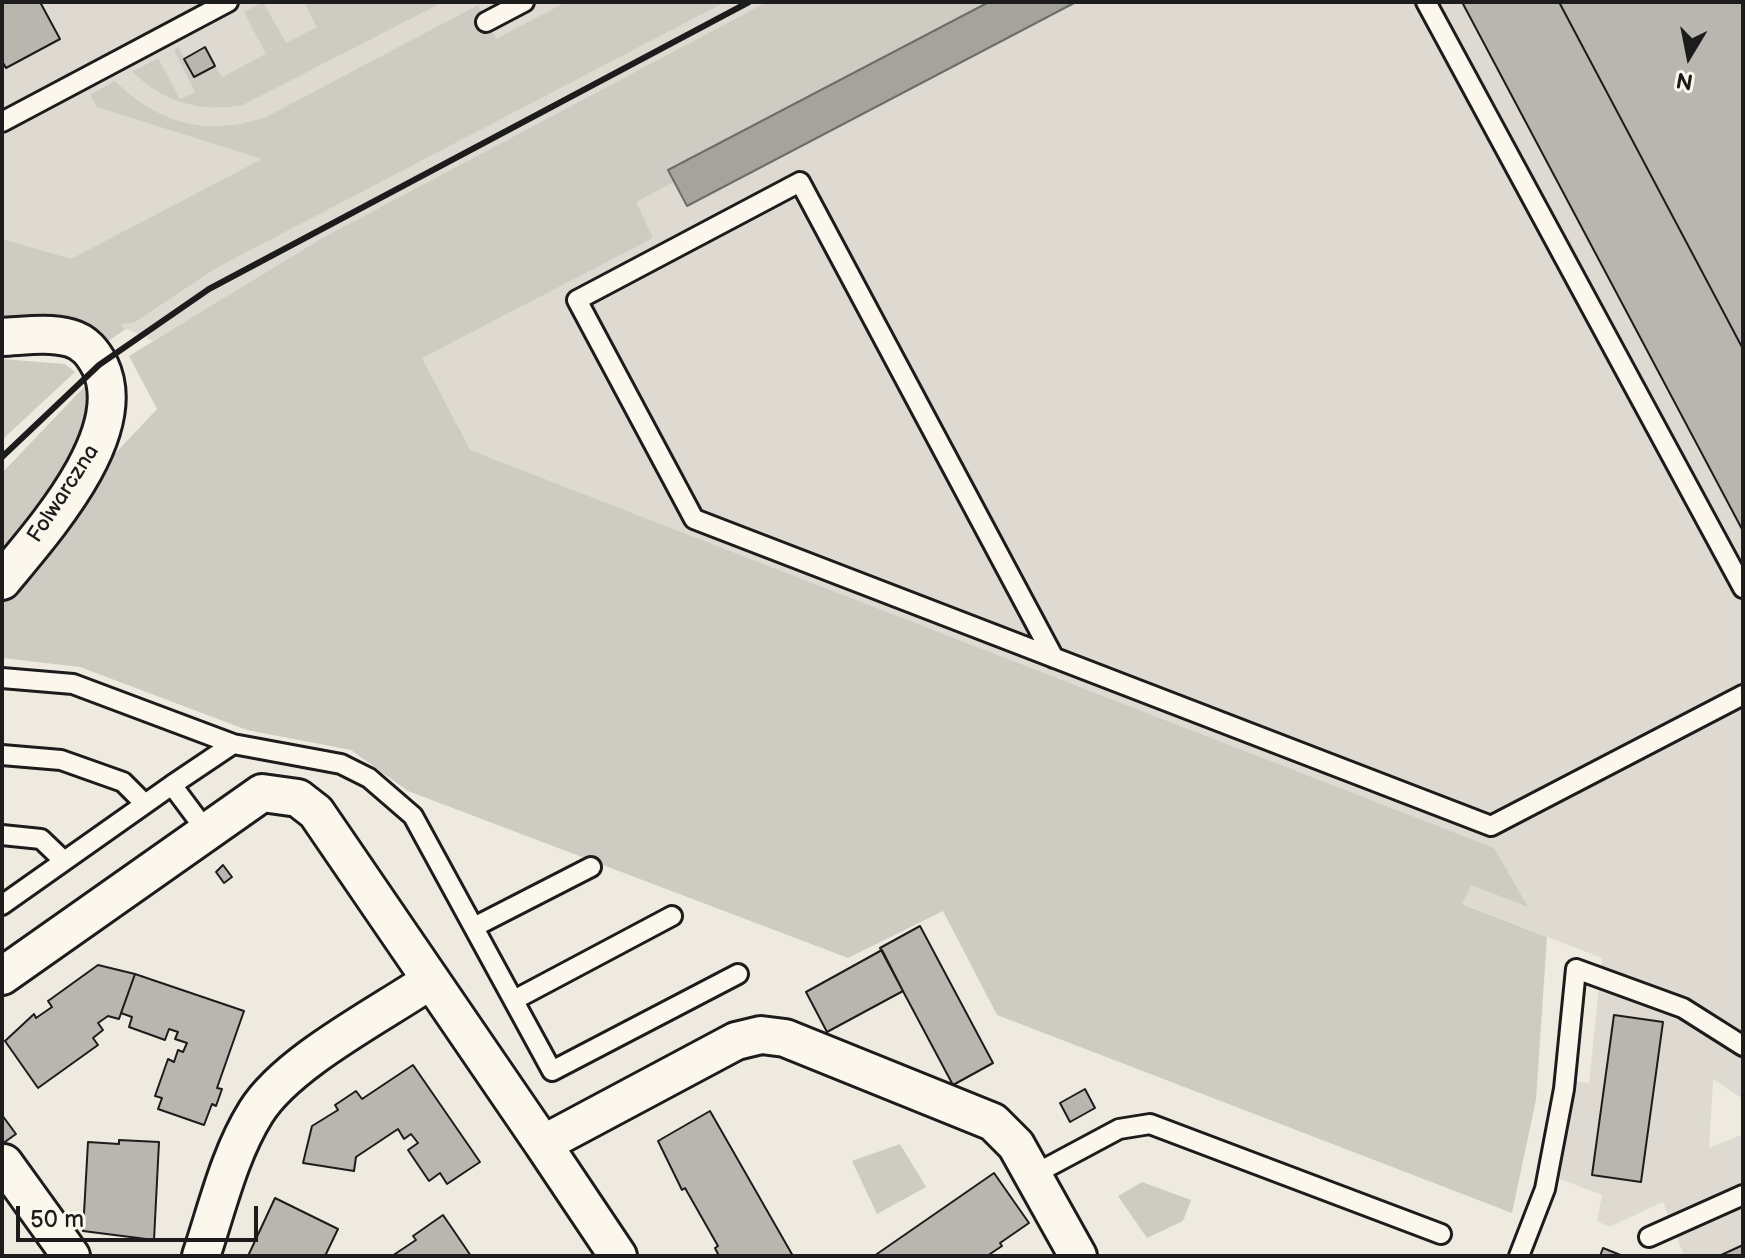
<!DOCTYPE html>
<style>
body{margin:0}
#map{position:relative;width:1745px;height:1258px;overflow:hidden;background:#eeeadf;font-family:"Balsamiq Sans",sans-serif}
canvas{display:block}
.frame{position:absolute;inset:0;border:4px solid #1c1c1c;pointer-events:none}
.north{position:absolute;left:1649px;top:16px;width:80px;height:80px;-webkit-text-stroke:6px #fbf7ec;paint-order:stroke;rotate:190deg;font-size:22px;font-weight:700;line-height:32px;text-align:center;color:#1c1c1c}
.north::after{content:'';display:block;margin:auto;width:28px;height:36px;background:#1c1c1c;clip-path:polygon(50% 0,100% 100%,50% 72%,0 100%)}
.scale{position:absolute;left:16px;top:1206px;width:242px;height:36px;box-sizing:border-box;border:4px solid #1c1c1c;border-top:0;padding-left:10px;font-size:24px;line-height:28px;white-space:nowrap;color:#1c1c1c;-webkit-text-stroke:6px #fbf7ec;paint-order:stroke}
</style>
<div id="map">
<canvas width="1745" height="1258"></canvas>
<div class="frame"></div>
<div class="north">N</div>
<div class="scale">50 m</div>
</div>
<script>
const ctx = document.querySelector('canvas').getContext('2d');
ctx.lineJoin = 'round';
function fillPath(path, color) {
  ctx.fillStyle = color;
  ctx.fill(path, 'evenodd');
}
function strokePath(path, color, width, dash) {
  ctx.strokeStyle = color;
  ctx.lineWidth = width;
  ctx.lineCap = dash ? 'butt' : 'round';
  ctx.setLineDash(dash || []);
  ctx.stroke(path);
}
function label(font, color, halo, rows, align = 'center') {
  ctx.font = font + ' "Balsamiq Sans",sans-serif';
  ctx.lineWidth = 6;
  ctx.setLineDash([]);
  ctx.textBaseline = 'middle';
  ctx.strokeStyle = halo;
  ctx.fillStyle = color;
  for (const [text, x, y, turn = 0] of rows) {
    ctx.save();
    ctx.translate(x, y);
    ctx.rotate((+turn || 0) * Math.PI / 180);
    ctx.textAlign = isNaN(turn) ? turn : align;
    if (halo) ctx.strokeText(text, 0, 0);
    ctx.fillText(text, 0, 0);
    ctx.restore();
  }
}
fillPath(new Path2D(`
 M2,2H1743V1099L1713,1079L1709,1148L1743,1134V1256H1684L1663,1202L1609,1227L1597,1221L1602,1195L1560,1179L1573,1081L1589,1083L1602,958L194,412L211,367L42,291L2,279Z`), '#dedad1');
fillPath(new Path2D(`
 M263,2L286,43L317,27L304,2H443L243,105C199,113 165,102 132,72L158,58L180,99L195,92L174,50L178,47L194,77L215,66L222,77L266,54L244,12Z
 M566,2H725L216,268L135,322L120,325L126,329L104,344L88,336L2,319V239L71,259L262,159L97,107L90,95L115,81C159,124 207,137 266,117L478,5L496,39Z
 M767,2H989L668,170L674,182L636,202L653,238L422,358L470,450L1494,848L1528,907L1471,885L1462,904L1547,937L1536,1100L1512,1213L997,1015L943,911L848,958L408,791L351,750L247,730L80,667L2,658V600L93,477L157,409L129,356L319,240Z
 M2,359L65,364L75,372L2,440Z
 M87,384C103,440 34,514 2,555V473Z
 M900,1144L926,1187L877,1214L852,1161Z
 M1142,1182L1191,1200L1183,1221L1147,1238L1118,1196Z`), '#ceccc2');
const water = new Path2D(`
 M989,2H1076L687,206L668,170Z`);
fillPath(water, '#a6a39d');
strokePath(water, '#6f6d69', 2);
const building = new Path2D(`
 M2,2H40L60,39L6,68L2,61Z
 M1462,2H1559L1743,349V531Z
 M1559,2H1743V349Z
 M205,47L215,66L194,77L184,59Z
 M223,865L232,877L224,883L216,872Z
 M920,926L993,1063L953,1085L880,948Z
 M882,950L903,991L827,1032L806,992Z
 M98,965L135,974L119,1019L108,1016L98,1023L103,1030L93,1038L98,1045L38,1088L5,1041L34,1014L36,1018L52,1007L48,1001Z
 M135,974L244,1011L217,1088L222,1089L216,1106L212,1104L204,1125L158,1109L162,1098L155,1096L168,1059L174,1062L178,1050L183,1052L187,1043L175,1039L178,1032L169,1029L165,1040L129,1027L132,1017L121,1013Z
 M1614,1015L1663,1022L1641,1182L1592,1175Z
 M413,1065L480,1162L447,1184L440,1173L429,1181L408,1150L418,1143L411,1134L404,1139L398,1129L356,1157L354,1171L303,1163L312,1126L338,1110L335,1105L356,1091L362,1099Z
 M1085,1089L1095,1108L1070,1122L1060,1103Z
 M710,1111L793,1256H719L715,1248L718,1246L685,1188L682,1190L658,1141Z
 M2,1115L16,1134L2,1144Z
 M119,1140L159,1142L154,1240L83,1231L88,1142L119,1144Z
 M994,1173L1029,1223L1000,1243L1002,1246L987,1256H874Z
 M275,1198L338,1229L325,1256H248Z
 M443,1215L471,1256H392L416,1240L413,1236Z
 M1743,1245V1256H1719Z
 M1603,1248L1623,1256H1600Z`);
fillPath(building, '#b9b6af');
strokePath(building, '#1c1c1c', 2);
const service = new Path2D(`
 M1426,2L1743,588
 M486,22L524,2
 M2,122L228,2
 M1054,658L800,182L577,300L694,519L1491,826L1743,695
 M2,678L73,684L233,744
 M2,755L61,760L123,782L145,804
 M172,785L233,744L341,764L369,778L413,816L552,1071L738,974
 M2,835L41,839L64,861
 M2,905L172,785L207,832
 M474,927L591,867
 M514,1000L672,916
 M1033,1175L1119,1129L1150,1124L1441,1234
 M1649,1237L1743,1195
 M1519,1256L1545,1189L1564,1089L1576,969L1683,1008L1743,1046`);
const minor = new Path2D(`
 M2,337C24,336 48,332 70,338C85,342 93,353 100,366C132,434 42,532 2,581
 M2,976L262,793L298,798L316,812L543,1144
 M4,1163L71,1256
 M201,1256C217,1209 229,1155 256,1112C287,1062 381,1014 431,980
 M618,1256L543,1144L736,1041L761,1035L785,1038L993,1122L1016,1145L1078,1256`);
strokePath(service, '#1c1c1c', 24);
strokePath(minor, '#1c1c1c', 42);
strokePath(service, '#fbf7ec', 18);
strokePath(minor, '#fbf7ec', 36);
strokePath(new Path2D(`
 M2,457L99,365L209,289L749,2`), '#1c1c1c', 6);
label('22px', '#1c1c1c', '#fbf7ec', [
 ["Folwarczna",64,494,-57]
]);
</script>
